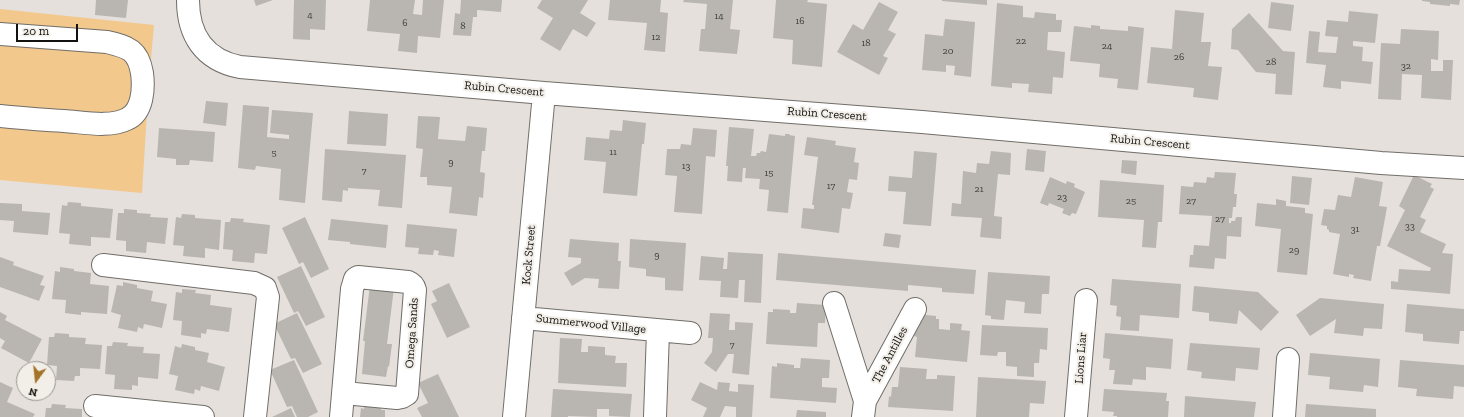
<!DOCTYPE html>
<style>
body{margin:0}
#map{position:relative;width:1464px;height:417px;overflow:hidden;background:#e5e0db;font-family:"Zilla Slab",serif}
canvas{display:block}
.north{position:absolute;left:16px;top:361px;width:40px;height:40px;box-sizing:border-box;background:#f2eee8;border:1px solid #999692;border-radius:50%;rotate:195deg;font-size:11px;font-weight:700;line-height:16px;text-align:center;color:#131210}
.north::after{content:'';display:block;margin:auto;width:14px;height:18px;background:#a37327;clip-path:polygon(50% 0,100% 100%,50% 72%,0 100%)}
.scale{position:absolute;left:16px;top:24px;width:62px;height:18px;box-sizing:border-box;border:2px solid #131210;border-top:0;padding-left:5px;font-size:12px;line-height:14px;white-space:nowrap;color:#131210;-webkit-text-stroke:3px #f2eee8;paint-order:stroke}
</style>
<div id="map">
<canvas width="1464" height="417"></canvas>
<div class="north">N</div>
<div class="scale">20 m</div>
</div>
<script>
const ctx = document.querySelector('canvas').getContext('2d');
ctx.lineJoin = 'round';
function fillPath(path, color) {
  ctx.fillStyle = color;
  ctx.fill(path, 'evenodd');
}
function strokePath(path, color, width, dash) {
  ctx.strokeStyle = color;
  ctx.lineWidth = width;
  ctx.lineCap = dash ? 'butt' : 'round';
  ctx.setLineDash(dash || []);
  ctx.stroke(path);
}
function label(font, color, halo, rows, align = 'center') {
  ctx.font = font + ' "Zilla Slab",serif';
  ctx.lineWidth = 4;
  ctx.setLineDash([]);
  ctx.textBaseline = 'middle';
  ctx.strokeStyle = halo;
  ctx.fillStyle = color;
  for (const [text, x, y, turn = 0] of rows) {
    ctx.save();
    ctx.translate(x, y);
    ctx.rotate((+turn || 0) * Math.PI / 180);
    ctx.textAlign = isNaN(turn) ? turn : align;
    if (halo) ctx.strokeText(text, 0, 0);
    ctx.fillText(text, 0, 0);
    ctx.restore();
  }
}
fillPath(new Path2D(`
 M0,9L154,25L149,81L142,193L0,180Z`), '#f2c88d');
fillPath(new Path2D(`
 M96,0H128L126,18L95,15Z
 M254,0H273L256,6Z
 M294,0H326L325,30L310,29V40L293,39Z
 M370,0H415L413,14L422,15L423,0H444L440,38L418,36L417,53L398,51L400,34L367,31Z
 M461,0H502L501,12L477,10V17H473L471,36L453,35L455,13L460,14Z
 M542,0H588L580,13L596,23L587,37L573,29L560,51L540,39L553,18L537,8Z
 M610,0H661L660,12L668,13L665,52L644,50L647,23L608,20Z
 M684,0H733L730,29L740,30L737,54L699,51L701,29H705L707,4L683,2Z
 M776,0H808L807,2L827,4L822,67L792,64L793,40L773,38Z
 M942,0H987V5L942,1Z
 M1422,0H1460L1459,5L1450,4V6L1430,4V2L1422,1Z
 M879,2L898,12L888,30L896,34L883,56L888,58L879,75L837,52L853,24L863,30Z
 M1271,2L1294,5L1291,31L1268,28Z
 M997,3L1023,6V17L1034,18L1035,12L1056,14V20H1062L1061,32H1048L1047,50L1065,52L1063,78L1053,77L1052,94L1028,92L1029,84L1012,83V88L991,86Z
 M1175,10L1204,13L1201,42H1211L1208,66L1222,67L1218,100L1193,97L1194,88L1147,83L1151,47L1172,49Z
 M1349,11L1378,14L1375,43L1353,41V46L1363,47L1362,61L1373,62L1371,84L1341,81V89L1323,87L1326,65L1306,63L1309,31L1320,32L1318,52L1336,53L1338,37L1325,36L1327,20L1348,22Z
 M1249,13L1283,51L1295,52L1292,95L1275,94L1276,74L1256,72L1238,50L1231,49L1232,29Z
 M945,19L975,22L971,77L954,75L955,66L946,65V72L922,70L925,34L943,36Z
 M1091,25L1100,26V29L1128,31V26L1144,28L1138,90L1117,88L1118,79L1099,77L1100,64L1070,61L1074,26L1091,28Z
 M1401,29L1439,31L1438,60L1431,59V71H1443V60H1453L1451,100L1421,98L1422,75L1402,74L1401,100L1378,99L1381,43L1400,44Z
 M206,101L228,103L226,126L203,123Z
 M243,105L269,107L267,137L289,139V135L270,133L272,110L313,113L305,203L279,200L281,169L256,166L255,170L238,168Z
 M349,111L388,114L386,146L347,144Z
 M418,116L440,117L438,139L465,141L467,126L487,128L485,151H482L480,172L485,173L483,198L479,197L477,216L449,213L452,187L427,185V177H420L423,149L416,148Z
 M623,120L646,123L644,144H642L637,196L603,193L606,162L584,160L586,137L609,139L610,130L622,131Z
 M729,127L754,129L751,156H756L757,153H760L761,151L766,152L769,134L785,136V134H790L789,135L795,136L788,213L767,211L769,190L759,189L760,179L745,178L746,168H743L742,182L727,181L728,166H726Z
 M159,128L215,132L213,162L190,160L189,165H176V159L157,157Z
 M693,128L717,130L715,157L706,156L702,214L674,212L677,176L665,175L667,149H680L681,144L691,145Z
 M807,137L836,141L835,145L856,148L854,162L859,163L857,180L849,179L847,192L853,193L850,209L842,208L839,233L801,228L803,208L814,209V205H812L818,157L804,155Z
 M325,149L406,155L402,208L378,206L380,190L348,188V191L343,190L342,202L322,200Z
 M1027,149L1046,151L1044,172L1025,170Z
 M914,151L937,153L931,226L903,224L906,192L888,191L889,176L912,178Z
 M991,151L1011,153L1010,175L998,174L994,216L1002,217L1001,239L980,237L982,218L951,216L952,203L961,204L963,171L976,173L977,163L989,164Z
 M1122,160L1137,161L1136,175L1121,173Z
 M1215,172L1236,173L1234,194H1237L1236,207H1233L1232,218H1229V223H1231V221H1235L1236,217H1242L1241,237L1227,236L1226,259L1215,258L1214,269L1189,267L1190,255H1193L1194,245L1209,246L1212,216L1179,214L1181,186L1193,187L1194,182L1206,183L1207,177L1214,178Z
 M1414,175L1432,184L1430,187L1434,189L1420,217L1426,220L1420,232L1446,244L1442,253L1453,254L1450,294L1391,289V281L1398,282L1399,269L1430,271L1431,268L1387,246L1405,210L1399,206Z
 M1292,176L1312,178L1309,205L1290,203Z
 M1050,177L1066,184L1067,181L1075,184L1074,187L1085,192L1076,214L1072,213L1070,216L1062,213L1064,209L1049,203L1048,206L1040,203Z
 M1355,177L1383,182L1379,206L1387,207L1380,246H1377L1371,281L1353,278L1354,275L1349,274V277L1333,274L1340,234L1329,232V230L1327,229V226L1321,225L1324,209L1335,210L1338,195L1351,197Z
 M1100,180L1164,185L1162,222H1158L1156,248L1142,247L1144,220L1098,217Z
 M1276,199L1286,201V206L1305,208V213L1313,214L1307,275L1277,272L1281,229L1255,226L1257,203L1276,205Z
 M68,202L81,203V206L113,209L110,238L91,237V246L69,244L70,234L59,233L62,205L67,206Z
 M0,203L22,204V211L50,213L48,235L13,232L14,221L0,220Z
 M124,209L137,210V213L151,214L150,217L168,218L165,244L147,242L146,253L126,251V241L116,240L118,213H124Z
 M182,214L195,215V218L221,220L219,250L205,248V258L183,256L184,246L173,245L176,217L181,218Z
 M305,217L329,269L311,278L303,262L299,264L282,228Z
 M231,218L244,219L243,222L270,225L267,254L255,253L254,263L232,261L233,250L223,249L225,222H230Z
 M331,219L388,225L386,248L350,244V242L328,240Z
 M407,224L457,229L454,257L438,255L439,251L434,250L433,255L418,254L419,248L405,247Z
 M885,233L901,235L899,248L883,246Z
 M570,239L619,243L618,261H621L619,289L598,288L599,279L585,278L572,286L564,273L581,263V258L568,257Z
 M630,239L686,243L683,291L665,290V278L646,276V269L629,267Z
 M728,252L763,254L761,303L744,302L745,280H739L738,298L720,297L721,281L699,280L701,256L724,258L723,269H727Z
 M778,253L976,270L974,294L942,292V288L908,285V291L776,280Z
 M0,257L14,262L13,265L44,276L40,285L45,286L39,301L0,287Z
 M301,266L325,317L306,326L298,311L294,313L277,277Z
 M60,267L74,269V271L91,273L90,284L109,286L107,314L81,312V315L65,313L66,300L52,299L55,271L60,272Z
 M988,272L1050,276L1049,294H1042L1041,314L1024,313L1025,302L1006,300L1004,320L991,319V316L985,315Z
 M1112,279L1181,284L1179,318L1140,315L1139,331L1120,330L1121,317L1116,316L1117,306L1110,305Z
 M123,282L137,285V288L153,291L151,301L167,304L162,328L144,324L143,329L138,327L137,332L118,328L121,315L111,312L117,285L123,286Z
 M449,283L470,327L447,338L431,304L437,301L432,291Z
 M370,285L394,288L387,344H392L389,367L388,366L386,377L362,374L365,341H363Z
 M1194,286L1258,292L1279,312L1261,331L1239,310L1237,324L1209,321V313L1192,311Z
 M182,289L196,290L195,293L211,295L210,305L232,308L229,332L207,329L206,334L201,333V338L181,335L182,321L173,320L176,292L182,293Z
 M1320,298L1384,304L1382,329L1364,328L1363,336L1334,333L1336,319L1310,336L1296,315Z
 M797,303L826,305L825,323H818L817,347L766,344L768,312H773V309L790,310V313H796Z
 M1407,304L1464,309V331H1460L1459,344L1423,341V334L1405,332Z
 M0,312L7,316L5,320L42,339L29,363L1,348L5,341L0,338Z
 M297,313L322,364L303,373L295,358L291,359L274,324Z
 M710,313L730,314L729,330H735V322L753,323L749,375L732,373L734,354H728L716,372L704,363L712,352L713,338H708Z
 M916,314L936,316V319H939V329L950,330V323L962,324L961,330L970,331L967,362L915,357L917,337L914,336Z
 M982,325L1048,328L1047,350L1040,349L1039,363H1034V377L1017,376V367L1006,366V352H998L997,356L980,355Z
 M55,333L69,334V337L86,338L85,344L102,345L100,369L80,368V376H75L74,381L56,380L57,366L47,365L49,337H54Z
 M1105,333L1173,339L1171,369L1146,367V380L1133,379L1132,385L1113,384L1115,370H1109L1110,359L1103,358Z
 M560,338L582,339L581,352H588V346L605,347V355L616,356L615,363H627L626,387L558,383Z
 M113,342L128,343L127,346L144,347L143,353L160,354L158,379L138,377V386L132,385V390L114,389L115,375L105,374L107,346H112Z
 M1190,343L1260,348L1258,370L1236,368L1235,381L1201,378L1202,372L1187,370Z
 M182,344L195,347V350L209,353L207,362L225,367L219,391L201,386L200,391L195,389L194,394L175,390L178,376L169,374L175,346L181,348Z
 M1310,353L1380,359L1378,387L1364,385L1363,392L1329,389L1330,377L1308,375Z
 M801,358L830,360L829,378H822V387L837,388L836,403L770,398L772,366L777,367V363L794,365V368H800Z
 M294,360L318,412L308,417H297L292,406L287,407L270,370Z
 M1400,360L1464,365V387L1454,386L1453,399L1416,396L1417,389L1398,387Z
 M900,367L927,369L926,379H937V375L955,376L953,411L888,407L889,396L891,397L892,387H898Z
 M438,374L459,417H422L417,408L428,403L418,383Z
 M978,377L1046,381L1044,404L1030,403L1029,417H976Z
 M0,382L13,388L7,402L35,414L33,417H0Z
 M700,382L717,390L718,382L730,383L729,391L738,392V384L754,385L752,417H736V407L725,406L720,417H703L707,408L691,400Z
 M553,389L632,394L630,417L609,416V409H597V417L568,416V417H551Z
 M1104,389L1167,393L1166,401H1169L1168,417H1117V416H1113L1114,412L1102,411Z
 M1185,396L1256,402L1254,417H1184Z
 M365,402L381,403V410H385V417H360L361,408L364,409Z
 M52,404L66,405L65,408L82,409V417H45L46,408H51Z
 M1306,404L1376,409V417H1305Z
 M291,408L295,417H272Z
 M797,410L826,412V417H796Z`), '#b9b5b0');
const street = new Path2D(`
 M188,0C188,35 204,60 240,67L544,93L922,122L1381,163L1464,168
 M0,34L107,42C127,47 138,49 142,73C144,88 143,112 127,119C110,128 82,122 64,121C43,120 21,118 0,116
 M103,265L254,283L265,288L268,297L255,417
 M834,303L865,401
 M523,318L690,333
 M95,406L203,417
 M341,417L352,289L355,279L358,277L408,282C413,284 414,286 415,290L407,394L402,397L397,398L344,393
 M514,417L544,93
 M655,417L658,331
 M863,417L865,401L915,309
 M1076,417L1086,300
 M1284,417L1288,359`);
strokePath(street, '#716e69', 24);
strokePath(street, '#fff', 22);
label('10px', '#3c3b38', null, [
 ["4",310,15],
 ["14",719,16],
 ["16",800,21],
 ["6",405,23],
 ["8",463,26],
 ["12",656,37],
 ["22",1021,41],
 ["18",866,43],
 ["24",1107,46],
 ["20",948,51],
 ["26",1179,57],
 ["28",1271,62],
 ["32",1406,66],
 ["11",613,152],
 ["5",274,153],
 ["9",451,162],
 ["13",686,166],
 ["7",364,171],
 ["15",769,173],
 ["17",831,186],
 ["21",979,189],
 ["23",1062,197],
 ["25",1131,201],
 ["27",1191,201],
 ["27",1220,219],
 ["33",1410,226],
 ["31",1355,229],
 ["29",1294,250],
 ["9",657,255],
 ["7",732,345]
]);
label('12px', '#131210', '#f2eee8', [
 ["Rubin Crescent",504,89,5],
 ["Rubin Crescent",827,114,4],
 ["Rubin Crescent",1150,142,5],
 ["Kock Street",529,255,-85],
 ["Summerwood Village",591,324,6],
 ["Omega Sands",412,333,-86],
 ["The Antilles",890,355,-62],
 ["Lions Liar",1081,358,-86]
]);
</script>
